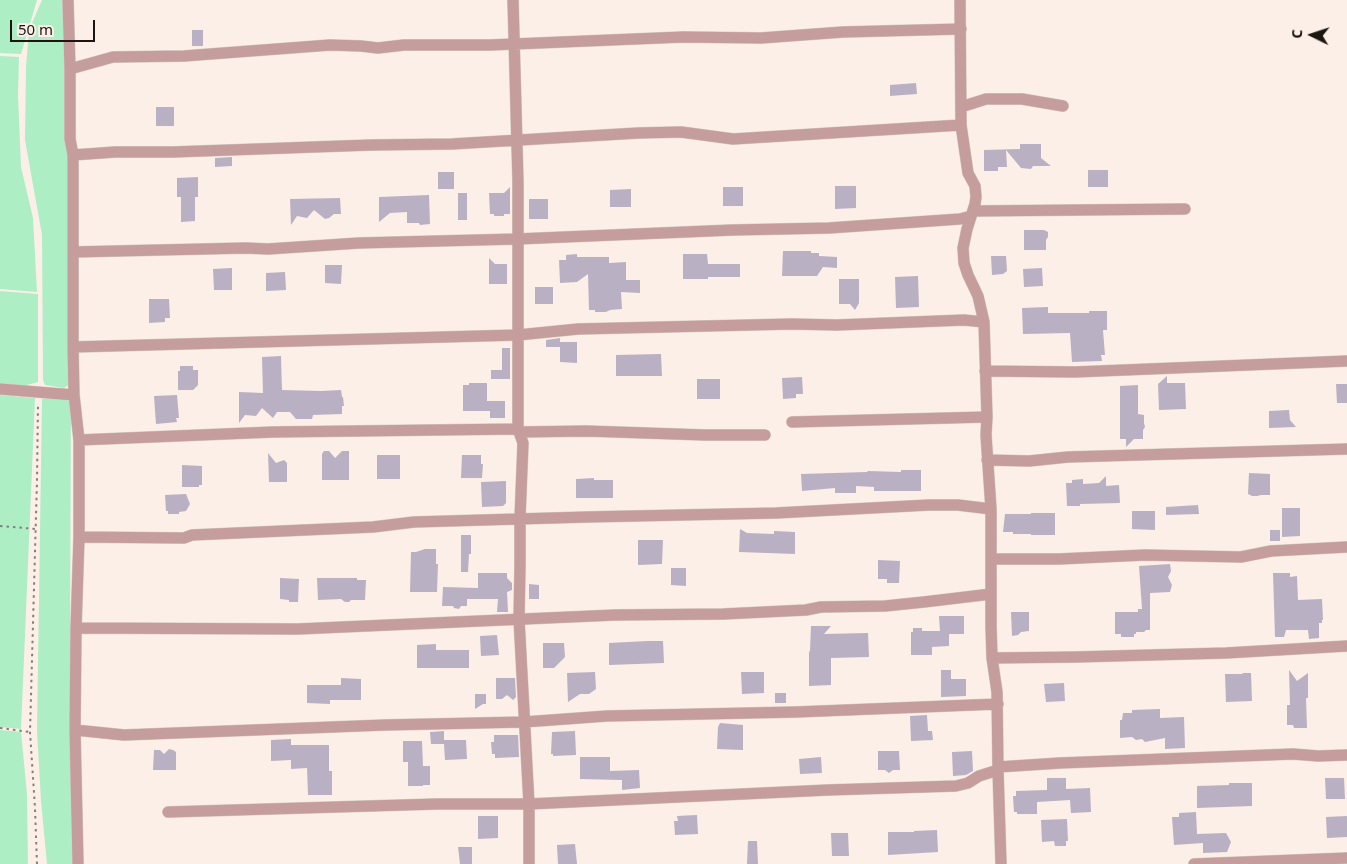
<!DOCTYPE html>
<meta charset="utf-8">
<style>
body{margin:0}
#map{position:relative;width:1347px;height:864px;overflow:hidden;background:#fcefe7;font-family:"Noto Sans",sans-serif}
canvas{display:block}
.north{position:absolute;left:1287px;top:10px;width:50px;height:50px;-webkit-text-stroke:4px #fcefe7;paint-order:stroke;rotate:274deg;font-size:14px;font-weight:700;line-height:20px;text-align:center;color:#1c1511}
.north::after{content:'';display:block;margin:auto;width:18px;height:22px;background:#1c1511;clip-path:polygon(50% 0,100% 100%,50% 72%,0 100%)}
.scale{position:absolute;left:10px;top:20px;width:85px;height:22px;box-sizing:border-box;border:2px solid #1c1511;border-top:0;padding-left:6px;font-size:15px;line-height:18px;white-space:nowrap;color:#1c1511;-webkit-text-stroke:4px #fcefe7;paint-order:stroke}
</style>
<div id="map">
<canvas width="1347" height="864"></canvas>
<div class="north">С</div>
<div class="scale">50 m</div>
</div>
<script>
const ctx = document.querySelector('canvas').getContext('2d');
ctx.lineJoin = 'round';
function fillPath(path, color) {
  ctx.fillStyle = color;
  ctx.fill(path, 'evenodd');
}
function strokePath(path, color, width, dash) {
  ctx.strokeStyle = color;
  ctx.lineWidth = width;
  ctx.lineCap = dash ? 'butt' : 'round';
  ctx.setLineDash(dash || []);
  ctx.stroke(path);
}
fillPath(new Path2D(`
 M0,0H37L21,54L0,53Z
 M42,0H73L70,384L64,388L45,385L43,380L42,235L25,140L26,67L29,30Z
 M0,56L19,57L18,95L21,167L33,218L37,292L0,289Z
 M0,291L38,294V382L27,385H0Z
 M0,395L35,398L21,729L0,727Z
 M52,398L64,399L71,402L70,636L74,864H47L41,801L37,731L42,399Z
 M0,730L21,732L27,794L28,864H0Z`), '#adeec4');
fillPath(new Path2D(`
 M192,30H203V46H192Z
 M916,83L917,94L890,96V85Z
 M156,107H174V126H156Z
 M1020,144H1041V158L1051,166H1033L1031,169L1021,168L1006,150L1007,167H998V171H984V150L1020,149Z
 M232,157V166L215,167V158Z
 M1088,170H1108V187H1088Z
 M438,172H454V189H438Z
 M198,177V197H195V221L181,222V197H177V178Z
 M835,186H856V208L835,209Z
 M510,187V214H504V216H494V214H490L489,193H504Z
 M723,187H743V206H723Z
 M631,189V207H610V190Z
 M458,193H467V220H458Z
 M429,195L430,224L420,225L419,223H407V212L390,213L379,222V197Z
 M340,198L341,214H334L329,218L325,219L314,210L307,218L297,216L291,225L290,199Z
 M529,199H548V219H529Z
 M1024,230H1044L1048,232V237L1046,240V250H1024Z
 M783,251H811V253H819V256L837,257V268L823,267L817,276H782Z
 M577,254V257H609V263L626,262V280H640V293L621,292L622,309L610,310L606,312H595V310H589L588,274L577,282L560,283L559,260H566V255Z
 M683,254H707L708,264H740V277H708V279H683Z
 M991,256H1006L1007,271L1003,274L992,275Z
 M489,258L495,264H507V284H489Z
 M325,265H342L341,284L325,283Z
 M232,268V290H214L213,269Z
 M1042,268L1043,286L1024,287L1023,269Z
 M285,272L286,290L266,291V273Z
 M918,276L919,307L896,308L895,277Z
 M839,279H859V303L855,310L850,304H839Z
 M535,287H553V304H535Z
 M149,299H169L170,318H165V322L149,323Z
 M1048,307V313H1089V311H1107V330H1103L1105,355H1101L1102,361L1072,362L1070,333L1023,334L1022,308Z
 M560,338V347H546V340Z
 M560,342H577V363L560,362Z
 M502,348H510V379H491V370H502Z
 M661,354L662,376H616V355Z
 M281,356L282,390L321,391L341,390L342,397H343L344,406H342V414L313,415L312,419H296L290,412H277L273,418L262,408L256,416L245,415L239,423V392L263,393L262,357Z
 M180,366H193V370H198V385L193,390H178V371H180Z
 M1167,376V383H1185L1186,409L1159,410L1158,384Z
 M802,377L803,394H796V398L783,399L782,378Z
 M697,379H720V399H697Z
 M469,383H487V401H505V418H490V411H463V385H469Z
 M1336,384H1347V403H1337Z
 M1138,385V414L1144,415V423L1145,427L1143,430V439H1134L1126,447V439H1120V386Z
 M177,395L179,418H176L177,422L156,424L154,396Z
 M1289,410L1290,420L1296,427L1269,428V411Z
 M324,451H329L335,458L342,451H349V480H322V454Z
 M268,453L276,463L284,460L287,463V482H269Z
 M377,455H400V479H377Z
 M462,455H481V464H483L482,478H461Z
 M182,465L202,466V485H199V487H182Z
 M901,470H921V491H874V487L856,486V493H835V488L802,491L801,474L867,472L868,471L901,472Z
 M1249,473L1270,474V495H1261L1257,496H1252L1248,494Z
 M1106,476V486L1119,485L1120,503L1080,504V506H1067L1066,483H1072V480L1083,479V484L1099,483Z
 M594,478V480H613V498H576V479Z
 M506,481V503L503,506L482,507L481,482Z
 M186,494L190,504L186,511L179,512V514H168V511H166L165,495Z
 M1198,505L1199,514L1166,515V507Z
 M1282,508H1300V536L1282,537Z
 M1132,511H1155V530L1132,529Z
 M1031,513H1055V535H1031V534H1013V532H1003L1005,514H1031Z
 M740,529L747,533L774,534V531L795,532V554L739,552Z
 M1270,530H1280V541H1270Z
 M461,535H471V554H469L468,572H461Z
 M638,540H663L662,564L638,565Z
 M425,549H436V564H438L437,592H410L411,552H416Z
 M878,560L900,561L899,583H887V579H878Z
 M1170,564L1171,571L1168,577L1172,585L1170,592L1150,593V630H1146L1144,632H1136V634H1134V637H1121V634H1115V612H1138V609H1142L1139,566Z
 M671,568H686V586L671,585Z
 M478,573H507V578L512,583V590L507,592L508,612H497L498,599H467V606H461L459,609L454,608L453,606H442L443,587L478,588Z
 M1273,573H1290V577L1297,576L1298,600L1322,599L1323,620H1322V623H1319V638L1309,639L1308,630H1286L1284,637H1275Z
 M280,578L299,579L298,602H289V600L280,599Z
 M317,578H357V580H366L365,600H351L349,602H345L341,599L318,600Z
 M529,584L539,585V599H529Z
 M1011,612H1029V631L1021,632L1018,635L1012,636Z
 M939,616H964V634H949V646L932,647V655H911V632H913V628H922V631H940Z
 M811,626H831L824,634L868,633L869,657L831,658V685L809,686V652L810,651Z
 M497,635L499,655L481,656L480,636Z
 M648,641H663L664,663L609,665V643Z
 M543,643H564L565,657L554,668H543Z
 M436,644V650H469V668H417V645Z
 M941,670H951V679H966V696L941,697Z
 M1289,670L1297,681L1308,673V698H1306L1307,728H1294L1293,725H1287V705H1290Z
 M595,672L596,689L589,694H580L568,702L567,673Z
 M741,672H764V693L742,694Z
 M1243,673H1251L1252,701L1226,702L1225,674H1242Z
 M341,678L361,679V700H330V704L307,703V685H341Z
 M496,678H515L516,697L513,700L507,695L502,699H496Z
 M1064,683L1065,701L1046,702L1044,684Z
 M775,693H786V703H775Z
 M475,694H486V704H483L475,709Z
 M1160,709V718L1184,717L1185,748L1165,749V738L1145,742L1142,739L1136,740L1132,737L1120,738V720H1122L1123,713H1132V710Z
 M927,715L928,731H932L933,740L911,741L910,716Z
 M720,723L743,725V750L717,749L718,727Z
 M444,731V740H466L467,759L445,760L444,744H431L430,732Z
 M575,731L576,755L553,756V754H551L552,732Z
 M494,735H518L519,757L495,758V754H492L491,742H494Z
 M291,739V745H329V771H332V795H308L307,768L291,769V760L271,761V740Z
 M403,741H422L423,766H430V785H423V786H408V762H403Z
 M169,749L173,750L176,752V770H153L154,750H160L164,754Z
 M878,751H899L900,770H893L889,773L885,770H878Z
 M972,751L973,771L966,775L953,776L952,752Z
 M580,757H610V771L639,770L640,788L622,790V780L580,779Z
 M821,757L822,773L800,774L799,759Z
 M1047,778H1066V789L1090,788L1091,812L1071,813L1070,800L1037,802V814H1017V812H1014L1013,796H1016V791L1047,790Z
 M1325,778H1344L1345,799H1326Z
 M1229,783H1252V806L1197,808V786L1229,785Z
 M1196,812L1197,834L1226,833L1231,842L1227,852L1203,853V843L1174,845L1172,817H1179V813Z
 M697,815L698,834L675,835L674,821H678L677,816Z
 M478,816H498V838L478,839Z
 M1347,816V837L1327,838L1326,817Z
 M1067,819L1068,841H1066V846H1055L1054,841L1042,842L1041,820Z
 M937,830L938,852L888,855V832H914V831Z
 M831,833H848L849,856H832Z
 M748,841H757L758,864H747Z
 M575,844L577,864H558L557,845Z
 M458,847H472V864H460Z`), '#bab0c3');
const street = new Path2D(`
 M68,0L70,69V139L73,155V347L74,395L79,440V537L76,629L75,730L78,864
 M513,0L518,182V429L523,443L520,518V566L519,619L529,804V864
 M960,0L961,125L968,173L975,186L976,197L975,204L967,229L963,248L964,263L968,275L978,296L984,322L987,417L986,435L991,509V626L992,658L997,692L998,770L1001,864
 M70,69L113,57L184,56L330,45L361,46L378,48L404,45H490L683,37L761,38L843,32L961,29
 M961,107L986,99H1022L1063,106
 M73,155L115,152H173L371,145L452,144L638,133L681,132L733,139L961,125
 M973,211L1185,209
 M73,252L246,248L268,249L359,243L517,239L733,230L829,228L960,219L971,216
 M73,347L518,335L578,329L792,324L837,325L964,320L984,322
 M985,371L1075,372L1347,361
 M0,389L74,395
 M792,422L987,417
 M520,432L586,431L705,435H765
 M79,440L273,432L518,429
 M987,460L1029,461L1068,457L1347,449
 M79,537L184,538L192,535L373,527L414,522L587,517L776,513L929,505H958L991,509
 M992,559H1059L1145,555L1241,557L1271,551L1347,547
 M76,628L298,629L615,615L723,614L806,610L821,607L885,606L924,602L991,594
 M992,658L1076,657L1226,653L1347,646
 M75,730L124,735L385,725L524,722L607,716L796,712L998,704
 M998,767L1060,763L1293,754L1318,756L1347,755
 M168,812L437,804H529L828,790L956,786L968,783L979,776L998,770
 M1194,864L1347,858`);
strokePath(street, '#d8ccc5', 12);
strokePath(new Path2D(`
 M0,526L36,529
 M0,728L30,732
 M37,864L35,808L30,732L37,480L38,404`), '#887e78', 2, [2.5, 4]);
strokePath(street, '#c69d9d', 11);
</script>
